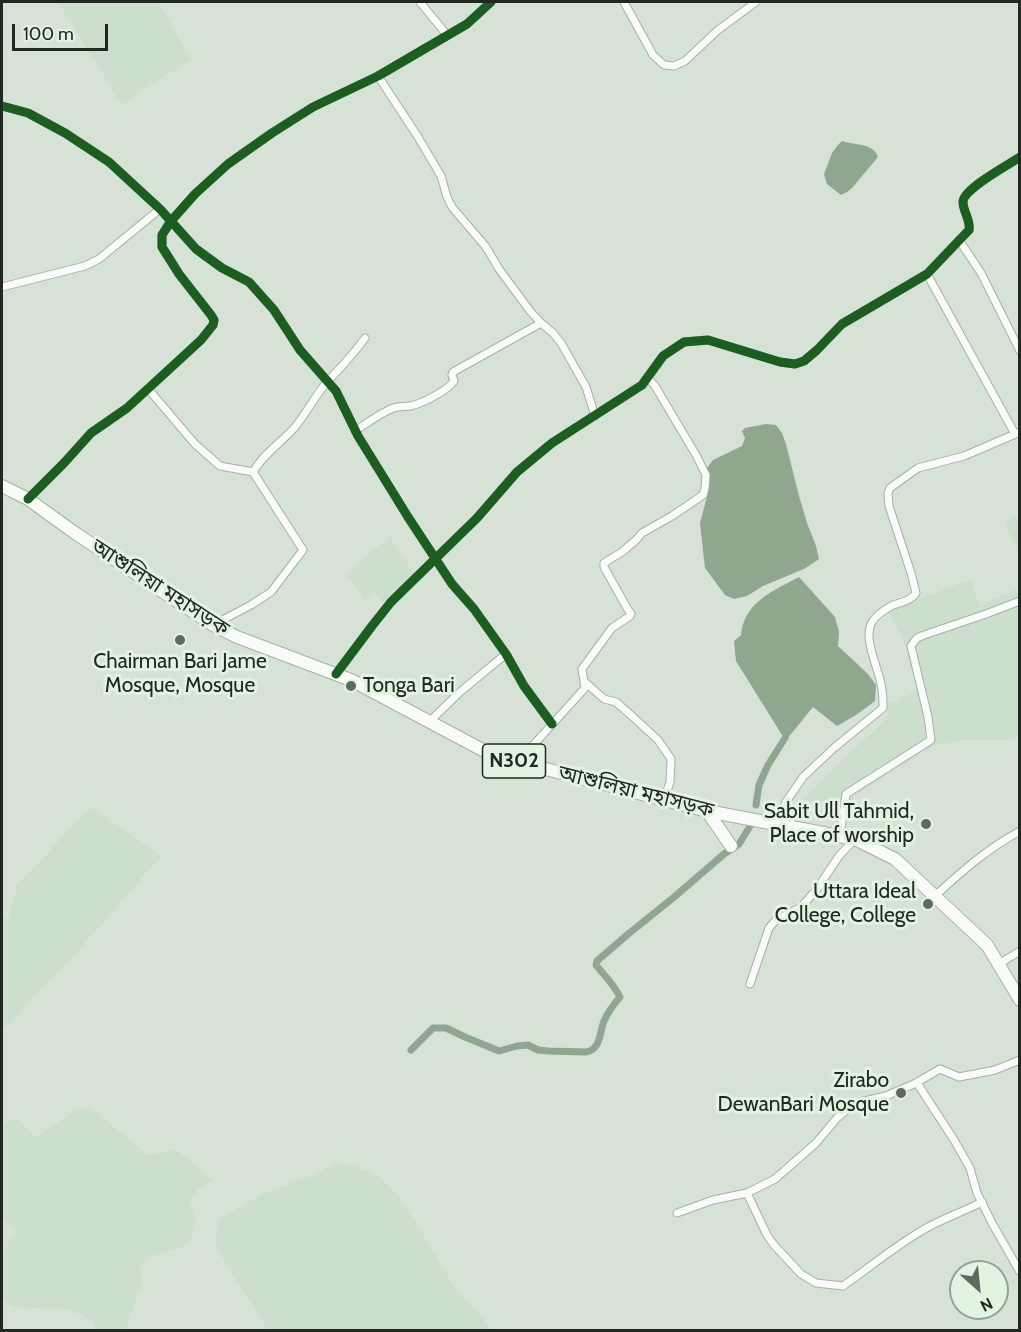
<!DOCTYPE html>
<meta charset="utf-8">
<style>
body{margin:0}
#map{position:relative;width:1021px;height:1332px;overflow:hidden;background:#d7e2d7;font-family:Cabin,sans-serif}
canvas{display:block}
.frame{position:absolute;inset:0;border:3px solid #202821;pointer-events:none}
.north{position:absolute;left:949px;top:1260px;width:60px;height:60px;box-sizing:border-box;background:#e0f4e0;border:2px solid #93a294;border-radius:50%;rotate:153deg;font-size:16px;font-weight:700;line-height:24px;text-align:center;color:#202821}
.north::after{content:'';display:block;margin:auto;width:21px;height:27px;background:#606961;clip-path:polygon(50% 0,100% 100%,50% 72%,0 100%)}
.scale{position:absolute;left:12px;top:24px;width:96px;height:27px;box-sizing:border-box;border:3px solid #202821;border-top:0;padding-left:8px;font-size:18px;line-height:21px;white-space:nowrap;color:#202821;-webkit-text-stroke:4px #e0f4e0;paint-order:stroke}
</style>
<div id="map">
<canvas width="1021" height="1332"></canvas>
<div class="frame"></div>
<div class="north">N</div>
<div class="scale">100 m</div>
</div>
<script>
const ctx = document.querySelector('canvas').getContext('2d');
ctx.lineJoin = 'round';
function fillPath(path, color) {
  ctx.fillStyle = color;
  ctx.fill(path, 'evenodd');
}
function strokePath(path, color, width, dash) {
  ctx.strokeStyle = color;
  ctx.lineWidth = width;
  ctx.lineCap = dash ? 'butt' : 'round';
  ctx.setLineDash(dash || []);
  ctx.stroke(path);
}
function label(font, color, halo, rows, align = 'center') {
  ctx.font = font + ' Cabin,"Noto Sans Bengali",sans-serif';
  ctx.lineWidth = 6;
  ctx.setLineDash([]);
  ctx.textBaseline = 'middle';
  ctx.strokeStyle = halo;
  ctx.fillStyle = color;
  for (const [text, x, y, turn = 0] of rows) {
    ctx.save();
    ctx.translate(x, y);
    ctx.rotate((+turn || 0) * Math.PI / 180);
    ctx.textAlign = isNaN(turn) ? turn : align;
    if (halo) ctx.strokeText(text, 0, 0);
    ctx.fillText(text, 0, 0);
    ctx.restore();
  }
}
fillPath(new Path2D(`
 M58,2H158L192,60L144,88L122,105Z
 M1019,515V552L1004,523Z
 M390,537L415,574L383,602L375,592L365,600L346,573Z
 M970,580L979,605L1019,588V739L1006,740H963L934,746L854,796L850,808L802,799L889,716L886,705L917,691L903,639L887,610Z
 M91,807L161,856L64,967L33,996L23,1010L2,1030V916L8,920L17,885Z
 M90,1107L148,1155L176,1149L212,1180L197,1190L190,1201L196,1219L192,1237L182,1247L147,1258L140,1268L143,1285L136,1298L126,1330H96L93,1322L83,1315L64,1309L12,1307L2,1299V1253L6,1248L16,1230L2,1219V1125L17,1118L36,1137L48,1130L75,1111Z
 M340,1162L372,1172L392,1188L422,1232L453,1285L485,1321L492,1330H268L216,1248L217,1221L260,1195L313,1175Z`), '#ccdfcc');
fillPath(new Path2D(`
 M842,141C854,145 874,143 878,157L852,188L847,192L841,195L827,184L824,174L832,153L837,146Z
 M766,424L776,425L782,433L786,444L799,496L807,523L816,546L819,559L804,569L763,586L747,596L734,599L725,595L705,568L700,523L709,489L707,468L713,460L742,446L745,438L742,431L745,428Z
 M799,577L835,617L839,632L838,646L868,674L876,685L875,701L856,715L837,726L813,707L787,739L782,735L736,661L734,641L741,635C744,602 773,591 799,577Z`), '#8fa68f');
strokePath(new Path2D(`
 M756,805L759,785L768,765L785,738
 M411,1050L433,1028H446L465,1037L499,1051L517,1046L528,1045L538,1050L548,1051L586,1052C601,1049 599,1034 604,1021C608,1012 614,1004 620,997C614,985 604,975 596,965L597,961L627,935L673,898L724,854L739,844L752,823`), '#8fa68f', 7);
const minor = new Path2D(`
 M420,2L447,35
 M624,2L653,55L664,65L674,66L685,61L718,30L756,2
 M378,76L418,137L441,176L447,197L452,207L486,247L499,269L530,311L541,323L553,333L561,343L586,387L595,416
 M2,106L28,113L65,133L109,162L160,209L196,249L222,268L249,282L274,310L300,350L336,391L358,436L408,517L452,584L474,609L506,654L524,686L552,724
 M959,240L981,273L1020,351
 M927,274L1015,434
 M2,287L85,266L99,259L160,209
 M149,390L195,444L220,466L253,472L303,550L271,592L251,605L213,625
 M355,431C367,423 379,414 391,409C397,406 404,407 410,406C422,404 448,390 454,381L452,375L453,372L541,323
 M253,472C263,454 281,443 295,427C307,413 315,395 328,381C341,367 353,355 365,338
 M28,499L64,463L91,433L127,408L201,340L213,325L214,320L211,315L179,274L162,247V235L171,221L195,194L228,164L272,133L313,107L378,76L467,24L491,2
 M336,674L372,626L391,602L477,518L517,472L552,443L642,385L663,356L684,342L708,340L780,362L795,364L804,361L817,350L842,324L927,274L969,230C971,220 963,212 963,202C963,189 1008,165 1020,157
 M585,682L604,699L616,702L632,716L658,740L671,759L670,782L664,800
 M429,722L460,692L506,654
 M518,762L585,688L582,669L612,628L630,616L631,614L627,608L604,567V563L622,552L636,540L642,533L672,516L703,495L705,488L706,475L696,455L655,386L648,378
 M777,824L786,802L803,777L835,747L883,708C883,701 883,692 881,684C878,666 859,632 876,617C880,613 886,609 891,606C900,602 910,602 916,593L911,573L889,506L888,493L890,488L918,468L964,456L1020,432
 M840,836L846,794L931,740L928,717L911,646L917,638L924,635L986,614L1020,601
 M935,896C962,871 987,849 1020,831
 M999,964L1020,951
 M750,984L769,928L776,920L798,909L803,905L817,889L839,856L855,839
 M917,1083L954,1140L970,1168L977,1193L992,1223L1020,1272
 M747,1193L767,1235L774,1245L801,1274L816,1283L843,1286C869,1268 895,1246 923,1230C941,1219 963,1212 982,1202
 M677,1213L713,1200L747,1193L775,1179L816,1143L837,1118L849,1108L860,1102L886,1096L914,1084L940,1069L959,1077L995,1070L1020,1060`);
const trunk = new Path2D(`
 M2,486L28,499L75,533L213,625L237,637L351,680L492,755L707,811L855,839L895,859L987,945L1020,1000
 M707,811L731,846`);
strokePath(minor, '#a7afa7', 9);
strokePath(trunk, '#a7afa7', 14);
strokePath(minor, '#f9fbf9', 7);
strokePath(trunk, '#f9fbf9', 12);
strokePath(new Path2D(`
 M2,106L28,113L65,133L109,162L160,209L196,249L222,268L249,282L274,310L300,350L336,391L358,436L408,517L452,584L474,609L506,654L524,686L552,724
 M28,499L64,463L91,433L127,408L201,340L213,325L214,320L211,315L179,274L162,247V235L171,221L195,194L228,164L272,133L313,107L378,76L467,24L491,2
 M336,674L372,626L391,602L477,518L517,472L552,443L642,385L663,356L684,342L708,340L780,362L795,364L804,361L817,350L842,324L927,274L969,230C971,220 963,212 963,202C963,189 1008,165 1020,157`), '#1b5e20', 9);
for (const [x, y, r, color] of [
 [180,640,6,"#606961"],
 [351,686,6,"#606961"],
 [926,824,6,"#606961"],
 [928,904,6,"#606961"],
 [901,1093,6,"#606961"]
]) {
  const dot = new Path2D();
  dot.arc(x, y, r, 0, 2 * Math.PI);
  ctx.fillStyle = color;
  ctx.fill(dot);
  strokePath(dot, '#e0f4e0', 2);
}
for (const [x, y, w] of [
 [514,761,63]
]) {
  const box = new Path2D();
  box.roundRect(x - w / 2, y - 17, w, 34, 4.5);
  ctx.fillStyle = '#e0f4e0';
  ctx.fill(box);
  strokePath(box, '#202821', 1.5);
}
label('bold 20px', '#202821', null, [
 ["N302",514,761]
]);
label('21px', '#202821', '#e0f4e0', [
 ["আশুলিয়া মহাসড়ক",160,588,33],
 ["আশুলিয়া মহাসড়ক",636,792,14]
]);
label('21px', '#202821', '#e0f4e0', [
 ["Chairman Bari Jame",180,662,"center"],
 ["Mosque, Mosque",180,686,"center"],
 ["Tonga Bari",363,686,"left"],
 ["Sabit Ull Tahmid,",914,812],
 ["Place of worship",914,836],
 ["Uttara Ideal",916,892],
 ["College, College",916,916],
 ["Zirabo",889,1081],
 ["DewanBari Mosque",889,1105]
], 'right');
</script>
